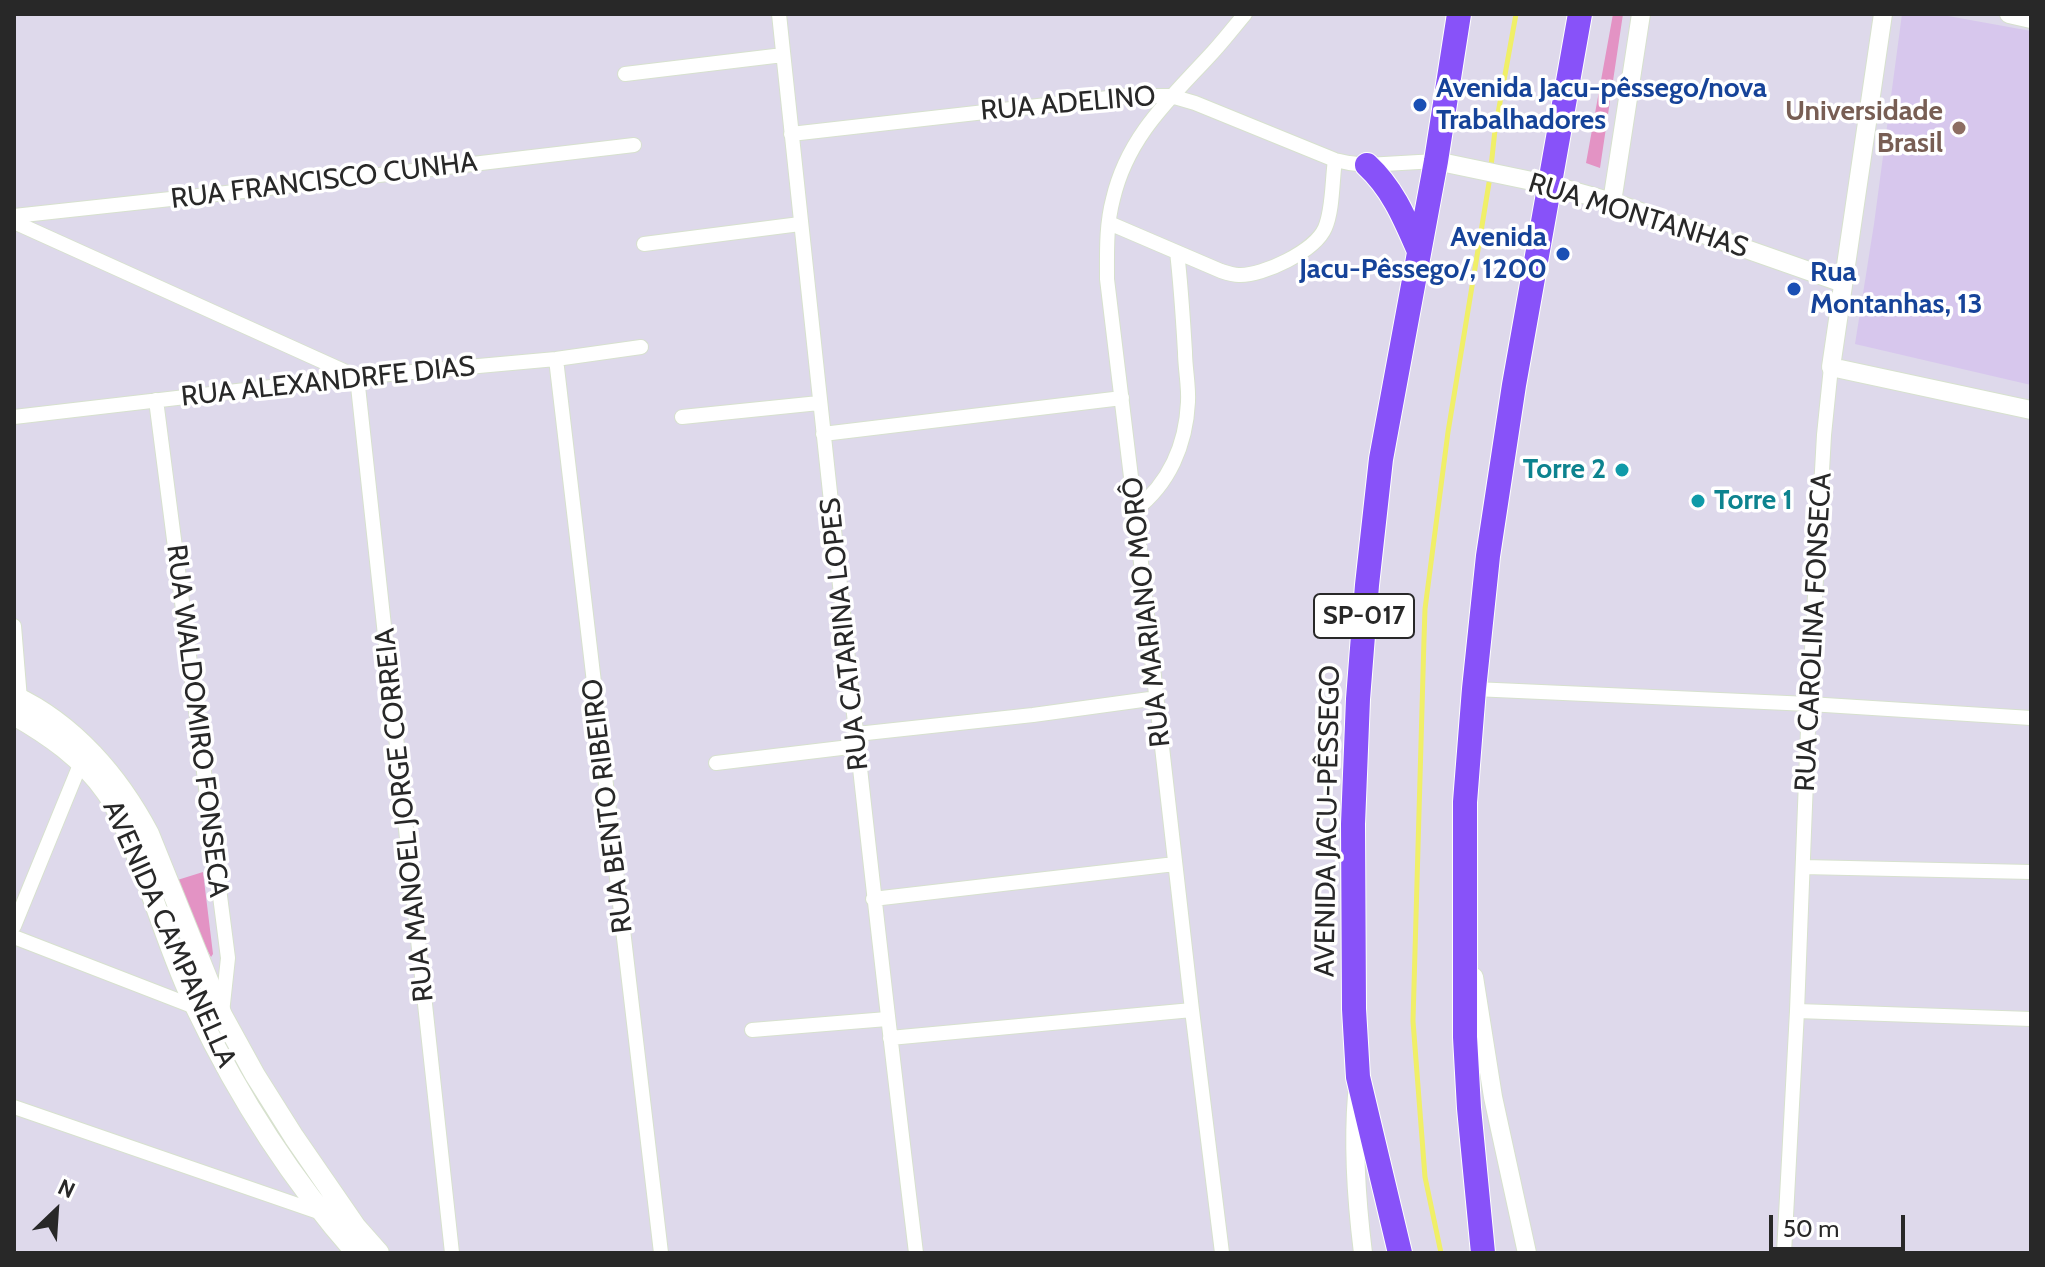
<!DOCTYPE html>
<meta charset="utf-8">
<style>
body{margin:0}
#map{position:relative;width:2045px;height:1267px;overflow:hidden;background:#ded9eb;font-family:Cabin,sans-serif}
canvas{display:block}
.frame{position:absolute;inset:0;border:16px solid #282828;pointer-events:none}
.north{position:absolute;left:16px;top:1171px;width:80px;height:80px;-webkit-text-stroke:6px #fff;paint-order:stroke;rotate:25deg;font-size:22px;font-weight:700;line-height:32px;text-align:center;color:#282828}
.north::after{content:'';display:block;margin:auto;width:28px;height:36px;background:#282828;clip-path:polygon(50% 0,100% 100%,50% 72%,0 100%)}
.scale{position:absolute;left:1769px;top:1215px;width:136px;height:36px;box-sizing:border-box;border:4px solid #282828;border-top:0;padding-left:10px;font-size:24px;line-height:28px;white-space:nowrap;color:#282828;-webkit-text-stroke:6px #fff;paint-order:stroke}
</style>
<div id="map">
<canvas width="2045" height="1267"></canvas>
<div class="frame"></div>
<div class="north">N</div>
<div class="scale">50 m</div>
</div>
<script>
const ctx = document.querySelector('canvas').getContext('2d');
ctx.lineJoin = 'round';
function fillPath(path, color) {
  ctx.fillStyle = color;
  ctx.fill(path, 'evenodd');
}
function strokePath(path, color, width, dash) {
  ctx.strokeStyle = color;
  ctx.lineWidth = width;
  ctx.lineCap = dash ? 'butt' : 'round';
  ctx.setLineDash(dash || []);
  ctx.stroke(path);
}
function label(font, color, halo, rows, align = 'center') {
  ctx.font = font + ' Cabin,sans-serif';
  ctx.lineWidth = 7;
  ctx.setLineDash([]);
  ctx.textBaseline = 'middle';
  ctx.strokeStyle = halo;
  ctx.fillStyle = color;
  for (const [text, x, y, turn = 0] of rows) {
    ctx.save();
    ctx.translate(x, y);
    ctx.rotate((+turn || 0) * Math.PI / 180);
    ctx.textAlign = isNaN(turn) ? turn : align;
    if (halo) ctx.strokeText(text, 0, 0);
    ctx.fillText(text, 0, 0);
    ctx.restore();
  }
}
fillPath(new Path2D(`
 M1902,14H1937L2031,31V385L1855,344L1874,224Z`), '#d7c7ed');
fillPath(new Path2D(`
 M1613,14H1623L1600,168L1586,163Z
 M203,872L213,954L211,957L171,882Z`), '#e393c4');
strokePath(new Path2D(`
 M1491,167L1495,130L1516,14
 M1441,1253L1425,1177L1413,1021L1424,639L1425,609L1448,432L1490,177`), '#f0ef68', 5);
const minor = new Path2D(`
 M779,14C823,427 866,841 916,1253
 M625,74L783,55
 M791,134L1126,96H1171L1195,103L1335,160L1349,163L1367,165L1436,161
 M14,216L226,193L634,145
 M14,222L357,377L452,1253
 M1109,223L1221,271C1227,273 1234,275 1239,275C1263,276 1315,251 1325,228C1333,210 1332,180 1335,160
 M644,244L800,224
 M556,359L661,1253
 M156,400L228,958L222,1013
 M14,417L357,377L556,359L641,347
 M682,417L819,403
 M823,434L1122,398
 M1135,510C1169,484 1186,445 1188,402C1189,386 1185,368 1185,352C1183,319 1181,286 1177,252
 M14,626L20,699L18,705
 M1474,689L1809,704L2031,718
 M857,734L1033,715L1157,698
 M716,763L858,746
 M1803,867L2031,872
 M873,899L1175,864
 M14,926L84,755
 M14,937L200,1009
 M1797,1011L2031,1019
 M752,1030L887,1019
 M890,1038L1192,1010
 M14,1107L324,1214
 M1222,1253L1192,1010L1135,510L1107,279C1107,252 1106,225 1113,199C1128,135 1171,98 1213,52C1224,40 1234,27 1245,14
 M1784,1253L1797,1011L1809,704L1824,435L1831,367`);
const tertiary = new Path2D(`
 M1883,14L1831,367L2031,410
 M2009,14L2031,19
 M1436,161L1551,185L1612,202L1843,283
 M1612,202L1641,14
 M1474,977L1493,1097L1527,1253
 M1357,1095C1353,1144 1357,1205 1363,1253`);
const secondary = new Path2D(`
 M14,696C74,724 119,777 149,834L222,1015L255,1075L294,1137L356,1227L379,1253
 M14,715C49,735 82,758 106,792C118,808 125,829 133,847C156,900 171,958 197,1010C239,1098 292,1180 356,1253`);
const trunk = new Path2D(`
 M1367,165C1393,189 1405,219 1419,251
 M1400,1253L1358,1077L1354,1009L1353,824L1358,699L1367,585L1381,459L1436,161L1459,14
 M1483,1253L1469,1108L1465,1037V802L1474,689L1488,556L1514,385L1580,14`);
strokePath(minor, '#d7e1ce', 16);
strokePath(tertiary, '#d7e1ce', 20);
strokePath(secondary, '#d7e1ce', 22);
strokePath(trunk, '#fff', 26);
strokePath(minor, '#fff', 14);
strokePath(tertiary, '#fff', 18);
strokePath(secondary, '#fff', 20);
strokePath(trunk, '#8852f9', 24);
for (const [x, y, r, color] of [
 [1420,105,8,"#1a4fb4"],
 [1959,128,8,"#8d6e63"],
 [1563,254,8,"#1a4fb4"],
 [1794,289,8,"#1a4fb4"],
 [1622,470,8,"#0f9aa8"],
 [1698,501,8,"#0f9aa8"]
]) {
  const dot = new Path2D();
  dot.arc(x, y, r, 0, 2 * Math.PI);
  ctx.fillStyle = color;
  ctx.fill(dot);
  strokePath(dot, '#fff', 3);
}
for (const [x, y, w] of [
 [1364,616,100]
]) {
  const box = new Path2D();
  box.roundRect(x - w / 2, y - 22, w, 44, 6);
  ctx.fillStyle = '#fff';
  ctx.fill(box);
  strokePath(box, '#282828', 2);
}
label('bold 26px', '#282828', null, [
 ["SP-017",1364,616]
]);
label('bold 28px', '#164399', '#fff', [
 ["Avenida Jacu-pêssego/nova",1436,89],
 ["Trabalhadores",1436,121],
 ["Avenida",1547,238,"right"],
 ["Jacu-Pêssego/, 1200",1547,270,"right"],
 ["Rua",1810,273],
 ["Montanhas, 13",1810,305]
], 'left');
label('28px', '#282828', '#fff', [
 ["RUA ADELINO",1068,104,-5],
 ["RUA FRANCISCO CUNHA",324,181,-7],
 ["RUA MONTANHAS",1638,216,17],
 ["RUA ALEXANDRFE DIAS",328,382,-6],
 ["RUA MARIANO MORÔ",1147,612,-96],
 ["RUA CAROLINA FONSECA",1814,632,-87],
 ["RUA CATARINA LOPES",845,634,-96],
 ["RUA WALDOMIRO FONSECA",197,721,83],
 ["RUA BENTO RIBEIRO",608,806,-97],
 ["RUA MANOEL JORGE CORREIA",405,815,-96],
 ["AVENIDA JACU-PÊSSEGO",1328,821,-89],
 ["AVENIDA CAMPANELLA",169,934,66]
]);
label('bold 28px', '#785e54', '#fff', [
 ["Universidade",1943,112],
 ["Brasil",1943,144]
], 'right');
label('bold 28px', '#0d838f', '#fff', [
 ["Torre 2",1606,470],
 ["Torre 1",1714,501,"left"]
], 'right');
</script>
